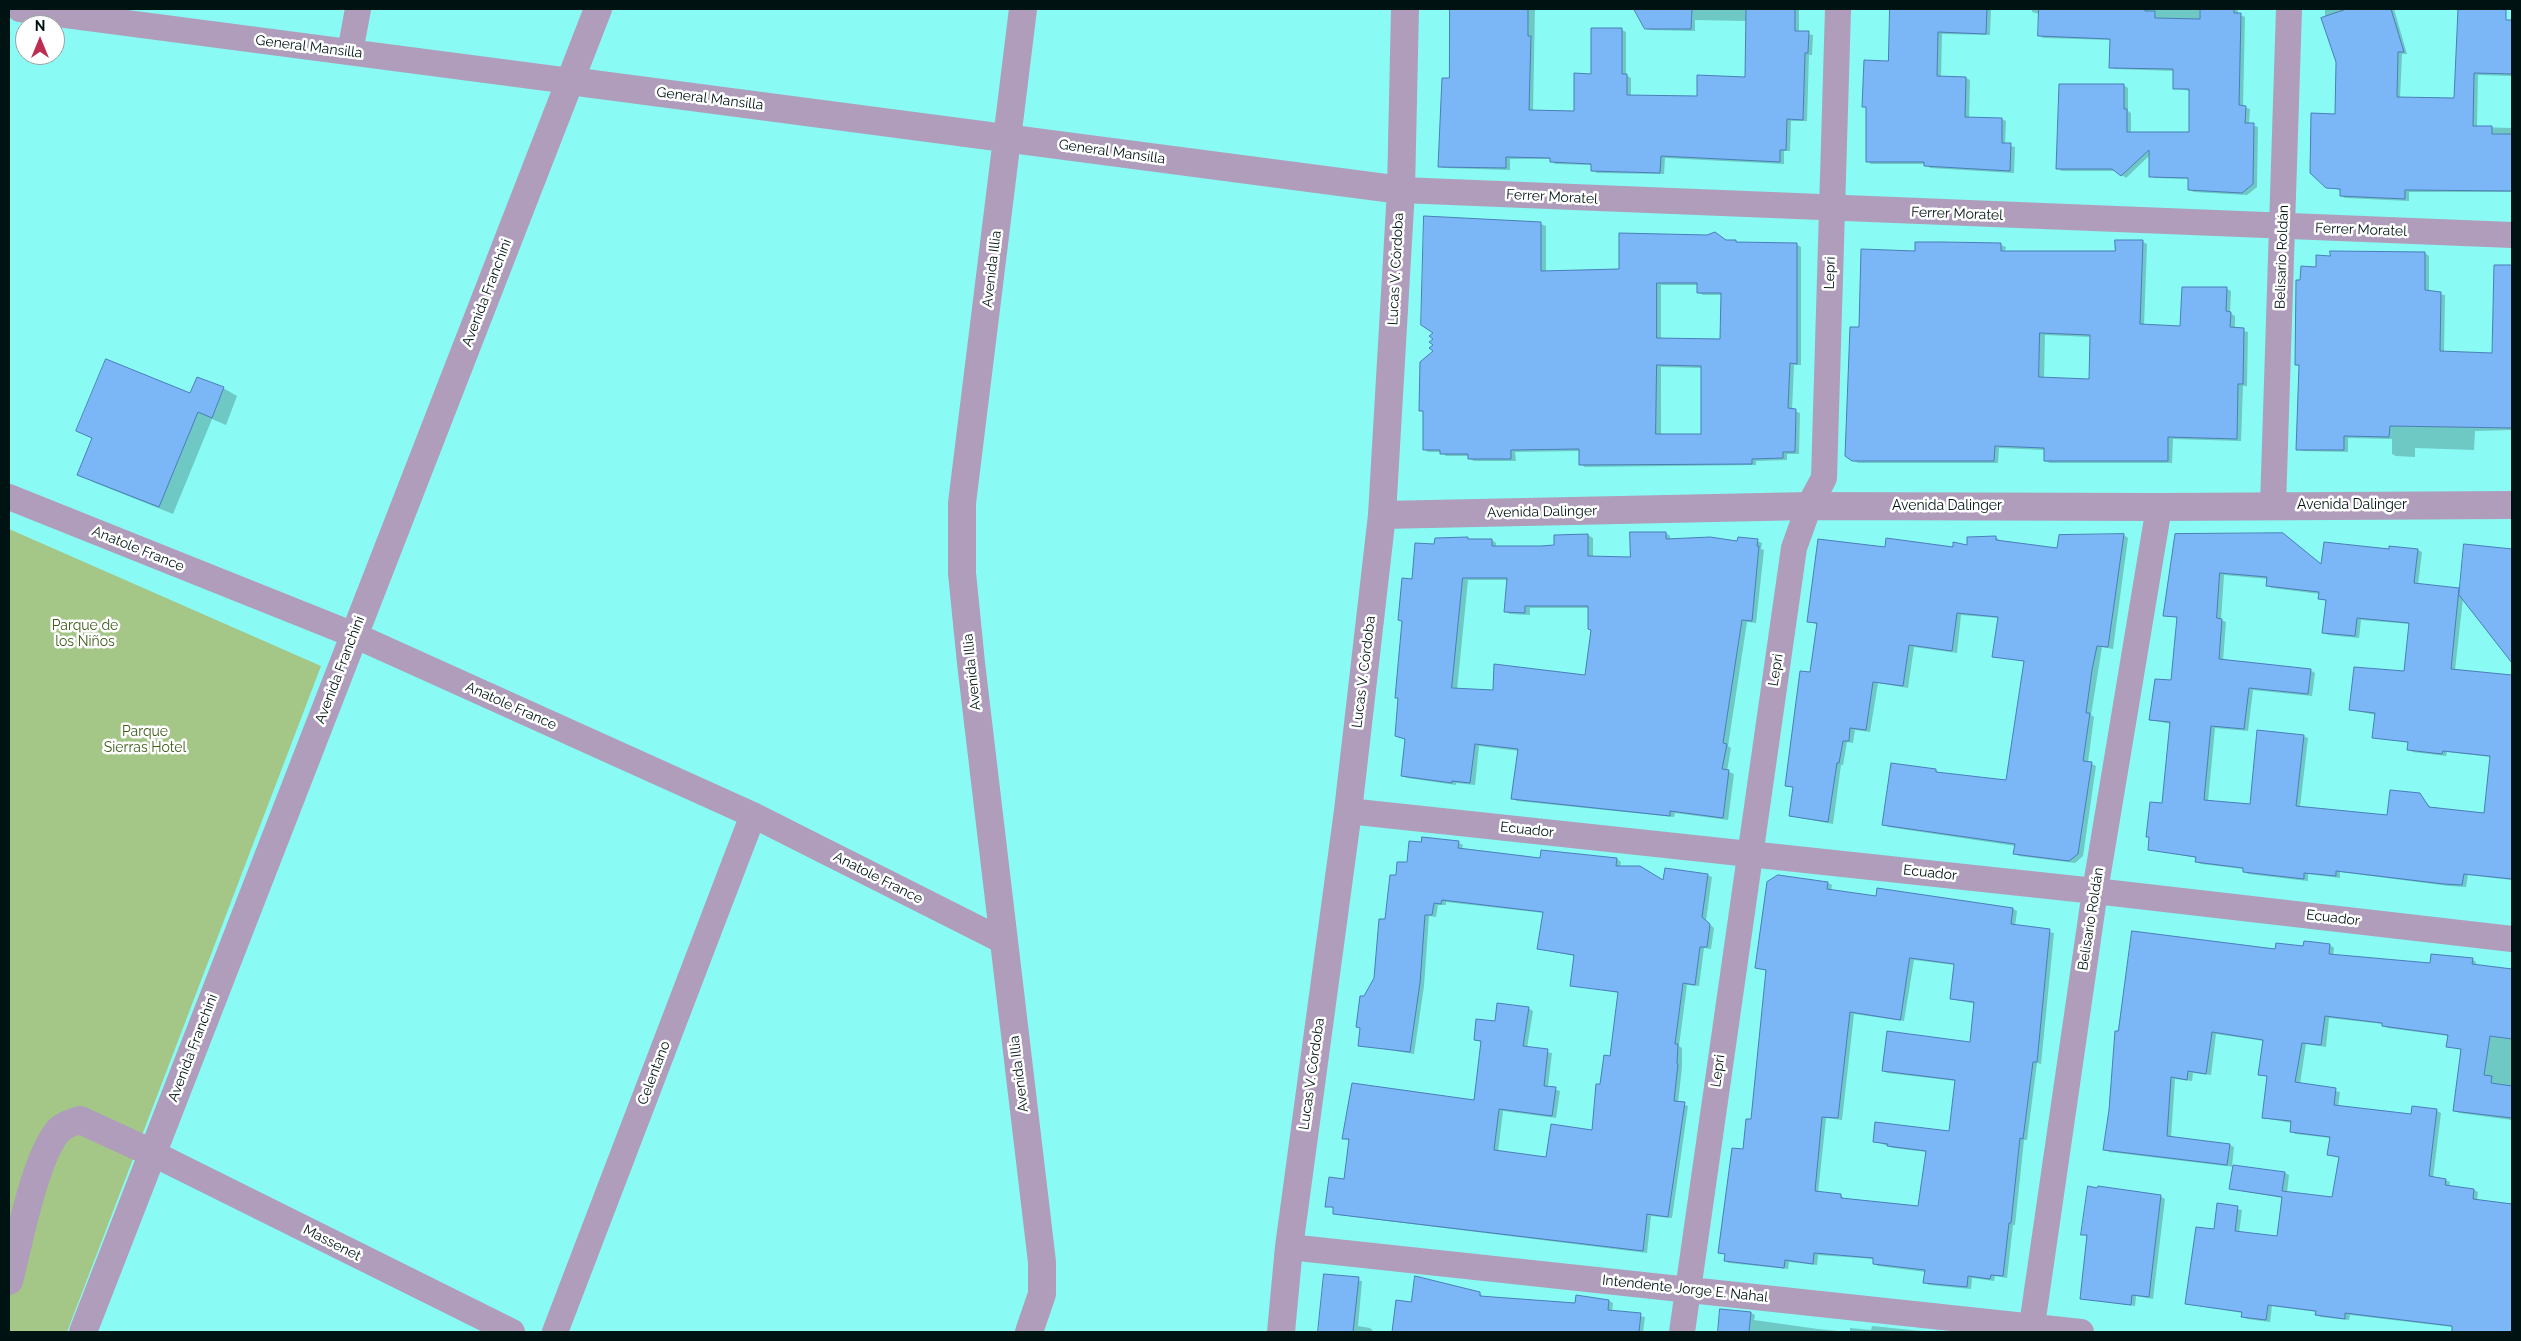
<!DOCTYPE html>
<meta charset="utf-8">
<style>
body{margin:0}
#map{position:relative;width:2521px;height:1341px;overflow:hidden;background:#8afaf5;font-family:Raleway,sans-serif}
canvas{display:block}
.frame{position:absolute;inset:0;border:10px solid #001313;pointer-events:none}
.north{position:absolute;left:15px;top:15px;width:50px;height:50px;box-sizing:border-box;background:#fff;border:1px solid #99a1a1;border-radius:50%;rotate:0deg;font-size:14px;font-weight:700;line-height:20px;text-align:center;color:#001313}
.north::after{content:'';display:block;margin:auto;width:18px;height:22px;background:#bd2c51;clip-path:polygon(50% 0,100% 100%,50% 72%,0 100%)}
</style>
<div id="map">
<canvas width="2521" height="1341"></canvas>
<div class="frame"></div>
<div class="north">N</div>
</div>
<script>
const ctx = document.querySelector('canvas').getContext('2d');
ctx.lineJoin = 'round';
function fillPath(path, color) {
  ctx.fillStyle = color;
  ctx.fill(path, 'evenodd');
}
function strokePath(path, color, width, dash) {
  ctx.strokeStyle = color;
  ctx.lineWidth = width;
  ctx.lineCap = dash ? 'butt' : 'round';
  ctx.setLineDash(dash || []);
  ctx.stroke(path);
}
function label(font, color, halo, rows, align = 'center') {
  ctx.font = font + ' Raleway,sans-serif';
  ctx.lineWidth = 5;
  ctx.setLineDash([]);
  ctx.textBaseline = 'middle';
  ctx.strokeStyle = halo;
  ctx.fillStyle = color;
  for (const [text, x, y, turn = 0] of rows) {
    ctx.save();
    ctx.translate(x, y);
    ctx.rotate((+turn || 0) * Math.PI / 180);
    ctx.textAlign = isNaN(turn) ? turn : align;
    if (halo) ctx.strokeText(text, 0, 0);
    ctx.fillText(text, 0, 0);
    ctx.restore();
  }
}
fillPath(new Path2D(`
 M9,529L321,666L67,1332H9Z`), '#a4c687');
fillPath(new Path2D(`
 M1450,9H1535L1533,112H1575L1592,75L1622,30L1626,32V75L1631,78V96L1698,97L1746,78L1747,21L1695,20V31L1650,30L1646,28L1635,9H1799V32L1813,35L1812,55H1809L1807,121H1791L1790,151H1784V164L1665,158L1664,174L1597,173L1592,170V165L1555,164L1551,159H1510V170L1443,168L1439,166L1450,80Z
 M1891,9H1991L1990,35L1942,34L1941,77L1966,78L1970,80L1969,118L2002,119L2006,121L2005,145L2015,147L2014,173L1930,168L1926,164H1871L1867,161V109L1864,107L1889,62Z
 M2032,9H2238V14L2245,17L2243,107L2250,109L2249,124L2258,127L2257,187L2247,195L2194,192L2189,190V179L2155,178L2150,176V155L2126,178L2116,171H2062L2058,169L2123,85L2128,88V111L2131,113V133H2190V91L2174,88V71L2115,69L2110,67L2111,40L2043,38L2039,35L2040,14L2032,12Z
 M2325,9H2394L2407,54H2402L2400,98L2455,100L2490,20L2512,21V76L2478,75L2477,127L2512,128V192H2409V201L2345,198L2341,196V190L2327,187L2336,115L2338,62L2325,24Z
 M1541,224L1546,226V272L1620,270L1727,241L1740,243L1796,244L1801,247V365H1794L1792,410L1800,413L1799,454H1787V460L1756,461V465L1585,467L1580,464V451L1515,452L1516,461H1474L1470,459V456H1446L1441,452H1428L1424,449V412L1420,410L1435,351ZM1661,285H1698V292L1703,295H1723L1721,340L1661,339ZM1661,367L1702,368V435H1661Z
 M2143,242L2147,244L2144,326L2182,327L2227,289L2231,291L2230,313L2235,316V329L2248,332L2247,386H2243L2241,441L2173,439L2172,463H2050L2045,461V450L1999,448L1998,463H1858L1853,460L1860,328L1916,252L2001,245L2006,247L2005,252L2116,253ZM2045,335L2091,337L2090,380L2044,379Z
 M2331,252L2425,253L2429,256V292L2445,295L2444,352L2493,354L2495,266L2512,267V430L2475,431L2474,450L2415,448V457L2396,456L2392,454V439L2348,438V452L2302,451L2298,449L2301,367L2296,365L2317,268L2331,257Z
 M223,388L237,396L226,425L212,419L173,514L93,482L79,474L93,439L78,431L191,395Z
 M1666,533L1670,536V540L1757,541L1762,543L1761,549L1764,550L1756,623L1747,622L1728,746L1731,748L1727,771L1734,774L1728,820L1675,813L1674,817L1517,801L1512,798L1519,751L1479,746L1475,785L1456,783V785L1407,778L1402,776L1406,740L1396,736L1399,699L1396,697L1403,622L1400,620L1414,581L1435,545L1467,538L1471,540H1492L1496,543V547H1541L1555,546L1588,535L1593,538V558H1631ZM1468,580H1508L1505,611L1510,614L1530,615V608H1589L1592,631L1586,677L1494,691L1457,690Z
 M2124,535L2128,538L2113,649L2102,647L2091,715L2094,717L2088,762L2096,766L2083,856L2075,863L2019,856L2015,853L2016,846L1888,827L1884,824L1936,771L1940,773L2007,782L2026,662L1994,656L1999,618L1961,615L1957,653L1914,647L1908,688L1878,683L1870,732L1855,730L1853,743L1847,742L1843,765H1841L1833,824L1790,816L1794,788L1786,785L1811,674L1818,625L1808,621L1886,548L1954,549L1968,546V538L1996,537L2000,541L2058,549Z
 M2176,535L2288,537L2322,565L2390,550H2418L2422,552L2418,585L2461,591L2466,545L2512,550V661L2463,598L2455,670L2512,677V880L2468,875L2466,887L2449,886L2340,872V878L2308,874V881L2248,874L2244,871V869L2201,864L2197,862V858L2149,849L2163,804L2171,724L2150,720L2172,682L2178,618L2165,615ZM2224,575L2268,579V586L2272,588L2320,594L2319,598L2327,601L2324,632L2328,635L2359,638L2361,620L2410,624L2405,673L2351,710L2376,715L2374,737L2409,743L2408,749L2413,752L2446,756L2447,752L2491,757L2485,814L2432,809L2419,794L2389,816L2300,807L2308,738L2303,736L2251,806L2208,801L2215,728L2248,731L2253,690L2312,696L2315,673L2310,670L2223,661L2226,622L2221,620Z
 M1459,843L1463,845L1462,849L1541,859L1542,852L1617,859L1621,862L1620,867L1664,881L1707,875L1712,877L1706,921L1714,928L1711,949L1704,948L1699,986L1687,985L1679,1046L1682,1048V1067L1678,1103L1688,1106L1672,1218L1651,1216L1647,1253L1339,1215L1334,1213V1208L1326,1206L1345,1180L1350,1141L1343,1138L1475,1101L1482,1042L1475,1040L1496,1023L1528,1008L1533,1011L1527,1048L1552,1053L1548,1087L1560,1091L1556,1118L1503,1111L1498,1152L1547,1158L1593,1131L1601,1086L1611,1058L1619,993L1571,985L1575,956L1539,949L1544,913L1446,902V905H1438L1436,917L1429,916L1424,986L1414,1054L1359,1045L1361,1029L1358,1027L1364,997L1375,978L1397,876L1408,864Z
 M1828,883L1832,885L1831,891L1877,898L1878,890L2013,909L2017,911L2015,926L2054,933L2041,1064L2037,1063L2027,1140H2024L2015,1225H2013L2007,1278L1995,1276L1994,1281L1972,1278L1971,1289L1929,1285L1925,1282L1926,1272L1878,1266L1874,1264V1259L1818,1255L1817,1265L1789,1262L1788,1269L1729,1263L1725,1261L1726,1255L1719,1252L1752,1121L1768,971L1757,968ZM1914,960L1955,965L1951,999L1976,1004L1971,1043L1883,1070L1887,1073L1956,1081L1950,1132L1874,1141L1893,1148L1927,1152L1919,1208L1844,1199L1841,1195L1818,1193L1826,1118L1842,1120L1854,1014L1904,1021Z
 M2305,943L2330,945L2334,948L2333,956L2431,965L2472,959L2476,962V966L2512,970V1120L2459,1113L2455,1111L2462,1050L2448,1046L2449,1036L2387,1028L2383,1024L2329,1018L2326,1047L2306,1044L2300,1084L2340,1092L2338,1107L2412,1116L2437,1111L2441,1113L2433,1178L2445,1180L2450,1182L2449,1186L2474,1190L2478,1192L2477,1201L2512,1206V1332H2453V1327L2350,1315L2349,1320L2321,1317L2317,1315V1312L2272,1306L2270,1322L2247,1319L2242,1316L2243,1313L2186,1304L2215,1231L2218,1205L2242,1210L2239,1233L2278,1238L2283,1198L2230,1189L2234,1167L2109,1152L2104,1149L2276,950L2304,947ZM2216,1034L2264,1041L2260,1074L2268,1077L2263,1118L2292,1123L2291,1131L2295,1134L2331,1138L2329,1155L2340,1158L2333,1198L2287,1193L2289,1175L2285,1173L2232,1166L2234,1147L2230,1145L2171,1137L2175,1079L2192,1081L2193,1073L2211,1075Z
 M2160,1196L2165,1199L2153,1299L2136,1296L2135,1306L2082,1299L2088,1237L2083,1234Z
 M1325,1275L1362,1281L1358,1326L1370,1328L1374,1332H1319Z
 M1480,1293L1484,1298L1576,1304L1609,1301L1613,1303L1612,1312L1645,1317L1643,1332H1393L1397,1302L1412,1304Z
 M1722,1310L1751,1313L1755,1315L1754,1320L1818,1329L1850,1332V1328L1871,1330L1872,1326L1931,1332H1719Z`), '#0003');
const building = new Path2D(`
 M1450,9H1528V36H1531L1529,110L1574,111V73L1591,74V28H1622V74H1627V95L1697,96V75L1745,77L1746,9H1795V31H1809L1808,53H1805L1803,120L1787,119L1786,150H1780V162L1661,156L1660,173L1591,171V164L1550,162V158L1506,157V168L1438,167L1442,78H1449Z
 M1634,9H1692L1691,29H1645Z
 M1890,9H1987L1986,34L1938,32L1937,76L1966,77L1965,117L2002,118V143H2011L2010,171L1924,166V162H1866V107H1862L1864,60L1888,61Z
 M2039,9H2145V11H2155V18L2200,19V9H2234V13H2241L2239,105L2246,106L2245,123H2254L2253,184L2242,193L2188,190V178L2149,177V150L2121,176L2112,169H2056L2059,84H2124V109H2127V132H2189V89H2173V69L2109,68L2110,39L2038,36Z
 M2347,9H2391L2404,52H2398L2397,97L2454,98L2458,9H2506V20H2512V74L2474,73L2473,126H2492V134H2512V191L2405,190V199L2340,196V189L2326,188L2310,173L2311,113L2335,114L2336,62L2321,18Z
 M1424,216L1541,222V271L1619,269V233L1707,235L1715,232L1726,240H1736V242L1797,243V364L1790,363L1788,408L1796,409L1795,452H1783V458L1752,459V464L1579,465V449L1511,450V459H1468V454H1440V450H1423V411H1419L1420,362L1433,351L1429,348L1433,345L1429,342L1433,339L1429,336L1433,333L1421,325ZM1657,283H1697V293H1721L1720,339L1657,338ZM1657,365L1701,366V434H1656Z
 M2115,240H2143L2140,324L2180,326L2182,287H2227L2226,311L2231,312L2230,327L2244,328L2243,384H2238L2237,439L2168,437V461H2044V448L1995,446L1994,461H1852L1845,456L1850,327H1859L1861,249L1915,251V242H1943L2001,243V251H2115ZM2040,333L2090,335L2089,379L2039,377Z
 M2330,251L2425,252V290L2441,292L2440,351L2492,353L2494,265H2512V428L2390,426L2389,437L2344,436V450H2296L2299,365H2295L2296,280H2300L2301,266L2316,267V255L2330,256Z
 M106,359L190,393L197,377L224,387L212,418L198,412L159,507L77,475L92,438L76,431Z
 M1630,532H1666V539L1710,537L1737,541L1738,537L1758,539L1757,546H1759L1752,621L1742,620L1723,743L1727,744L1722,769L1729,770L1723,818L1670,811V816L1511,799L1518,749L1475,744L1470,783L1452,781V783L1401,776L1405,739L1395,736L1398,698H1395L1402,621L1398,620L1402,578L1412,579L1415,543L1434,544L1435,538L1468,537V539H1492V546H1541L1554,545V535L1588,534V556L1630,557ZM1463,578H1507L1504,612L1525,613V606H1588V629L1591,630L1585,675L1494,664L1493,690L1452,688Z
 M2283,533L2321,564L2324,542L2389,549V546L2418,549L2414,583L2459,588L2451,669L2512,675V879L2464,874L2462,885L2444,884L2336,871V876L2304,873V879L2243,872V868L2195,862L2196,857L2148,850L2149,837H2146L2150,802L2162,803L2170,722L2149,720L2155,679L2171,680L2177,617L2163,616L2175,534ZM2220,573L2267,577L2266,586L2319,592L2318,599L2326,600L2322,633L2355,636L2357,618L2409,623L2404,671L2354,667L2349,710L2375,713L2372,738L2408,742L2407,750L2442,754L2443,751L2490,756L2484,813L2429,807L2420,793L2390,790L2387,815L2296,806L2304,735L2257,730L2250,804L2204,800L2211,726L2244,729L2249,688L2308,694L2311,669L2219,659L2222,619L2217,618Z
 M2124,534L2108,647L2097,646L2092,670L2086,713H2090L2083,761L2092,762L2078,854L2069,861L2013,854L2015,844L1882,825L1891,763L1936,769V772L2006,780L2024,661L1992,657L1998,617L1957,613L1952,651L1909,645L1903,686L1873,682L1866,730L1850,728L1849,741H1843L1839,763H1837L1828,822L1789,816L1793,787L1785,786L1800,671L1810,672L1817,623L1807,622L1818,539L1885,547L1886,538L1953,547V542L1967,545V537L1996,536V540L2057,548L2059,535Z
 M2464,544L2512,549V663L2459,595Z
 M1422,837L1459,841L1458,848L1540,858L1541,850L1617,858L1616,866H1640L1663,880L1665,868L1708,874L1702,917L1710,924L1707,947H1700L1695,985L1683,983L1675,1044H1678L1677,1064H1678L1674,1101L1685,1102L1668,1217L1647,1214L1643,1251L1333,1214V1207H1325L1329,1177L1344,1179L1349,1139H1342L1352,1083L1474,1100L1481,1041L1474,1040L1476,1019L1495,1021L1497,1003L1529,1007L1523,1046L1548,1049L1544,1086L1556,1087L1552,1116L1499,1109L1494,1150L1546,1157L1551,1124L1592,1130L1596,1084H1600L1604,1055L1610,1056L1618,992L1570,986L1574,955L1537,949L1543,912L1442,900L1441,904L1434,903L1432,915H1425L1420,983L1410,1052L1358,1046L1360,1028L1356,1027L1360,996H1364L1374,978L1379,919H1385L1390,875H1396L1397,862H1407L1409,841L1421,842Z
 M1778,875L1828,882L1827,889L1876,896L1877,888L2013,908L2011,924L2050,929L2037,1062H2033L2023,1139L2020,1138L2011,1223H2009L2003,1276L1991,1275L1990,1279L1968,1276L1967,1287L1923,1283L1925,1270L1873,1264V1258L1814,1253L1813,1264L1785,1260L1784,1268L1724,1261L1725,1254L1718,1253L1732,1148L1743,1149L1746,1119H1751L1766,970L1755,968L1767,882ZM1910,958L1954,964L1950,999L1974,1002L1970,1042L1887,1031L1882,1071L1955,1080L1949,1131L1875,1122L1873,1142L1888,1144L1887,1146L1926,1151L1918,1206L1841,1198V1194L1815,1191L1822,1117L1838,1118L1850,1012L1900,1020Z
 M2132,931L2275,949L2276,943L2303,946L2304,941L2314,942L2330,944L2329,954L2430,963L2431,954L2473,958L2472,964L2512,969V1039L2490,1036L2484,1075L2492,1076L2491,1083L2512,1086V1118L2453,1111L2461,1049L2446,1047L2448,1035L2382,1026V1023L2325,1016L2321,1045L2302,1043L2295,1082L2336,1088L2334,1105L2411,1114L2412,1106L2437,1109L2429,1176L2446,1179L2445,1185L2474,1189L2473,1199L2512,1204V1332H2452V1326L2345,1313V1319L2315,1315L2316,1311L2268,1305L2266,1320L2241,1317L2242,1312L2185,1304L2196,1227L2214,1229L2217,1203L2238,1206L2235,1231L2277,1236L2282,1197L2229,1189L2233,1165L2285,1172L2282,1191L2332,1197L2339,1157L2327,1155L2330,1137L2290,1132L2291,1121L2262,1118L2267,1076L2258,1075L2263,1040L2212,1032L2206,1074L2188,1071L2187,1080L2171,1077L2167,1136L2230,1144L2227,1165L2103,1150L2109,1110L2115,1031H2118Z
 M2088,1186L2097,1188L2098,1186L2161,1195L2149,1297L2132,1295L2131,1305L2080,1299L2087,1235H2081Z
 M1324,1274L1359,1277L1353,1332H1318Z
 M1415,1276L1480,1292V1296L1575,1303L1576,1295L1609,1300L1608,1310L1641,1313L1639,1332H1392L1396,1300L1411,1302Z
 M1720,1309L1751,1312L1749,1332H1718Z`);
fillPath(building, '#7bb6f7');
strokePath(building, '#4a7eb6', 1);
strokePath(new Path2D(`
 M20,9L570,81
 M350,52L358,9
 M1401,190L2512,235
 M9,497L354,635L753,815L1003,941
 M2273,506L2289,9
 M1348,811L2095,891L2512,939
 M152,1153L512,1332
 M1289,1247L2081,1332
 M555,1332L753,815
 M1682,1332L1794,548L1809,506L1824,478L1838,9
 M2031,1332L2095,891L2159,507`), '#af9dbb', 26);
strokePath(new Path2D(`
 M1023,9L962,503V573L971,663L1042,1262V1294L1029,1332
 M570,81L1401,190
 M1382,515L1809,506L2159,507L2512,505
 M9,1281C19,1243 35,1156 59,1130C64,1125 73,1122 80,1120L152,1153
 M83,1332L598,9
 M1281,1332L1289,1247L1348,811L1382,515L1401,190L1405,9`), '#af9dbb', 28);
label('14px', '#001313', '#fff', [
 ["General Mansilla",309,47,7],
 ["General Mansilla",710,99,7],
 ["General Mansilla",1112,152,8],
 ["Ferrer Moratel",1552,197,3],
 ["Ferrer Moratel",1957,214,2],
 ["Ferrer Moratel",2361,230,2],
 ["Belisario Roldán",2282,257,-88],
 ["Avenida Illia",992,269,-83],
 ["Lucas V. Córdoba",1396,269,-87],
 ["Lepri",1830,273,-88],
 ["Avenida Franchini",487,293,-69],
 ["Avenida Dalinger",2352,505],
 ["Avenida Dalinger",1947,506],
 ["Avenida Dalinger",1542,512,-1],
 ["Anatole France",138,549,22],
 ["Avenida Franchini",340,670,-69],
 ["Lepri",1776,670,-81],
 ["Avenida Illia",972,672,-96],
 ["Lucas V. Córdoba",1364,672,-83],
 ["Anatole France",511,706,24],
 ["Ecuador",1527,830,6],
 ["Ecuador",1930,873,6],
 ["Anatole France",878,878,27],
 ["Ecuador",2333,918,7],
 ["Belisario Roldán",2091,919,-81],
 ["Avenida Franchini",193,1048,-69],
 ["Lepri",1718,1071,-82],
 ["Celentano",654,1073,-69],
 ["Avenida Illia",1019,1074,-97],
 ["Lucas V. Córdoba",1312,1074,-82],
 ["Massenet",332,1243,27],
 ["Intendente Jorge E. Nahal",1685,1289,6]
]);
label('14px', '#3c5c18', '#fff', [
 ["Parque de",85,626],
 ["los Niños",85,642],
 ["Parque",145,732],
 ["Sierras Hotel",145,748]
]);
</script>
